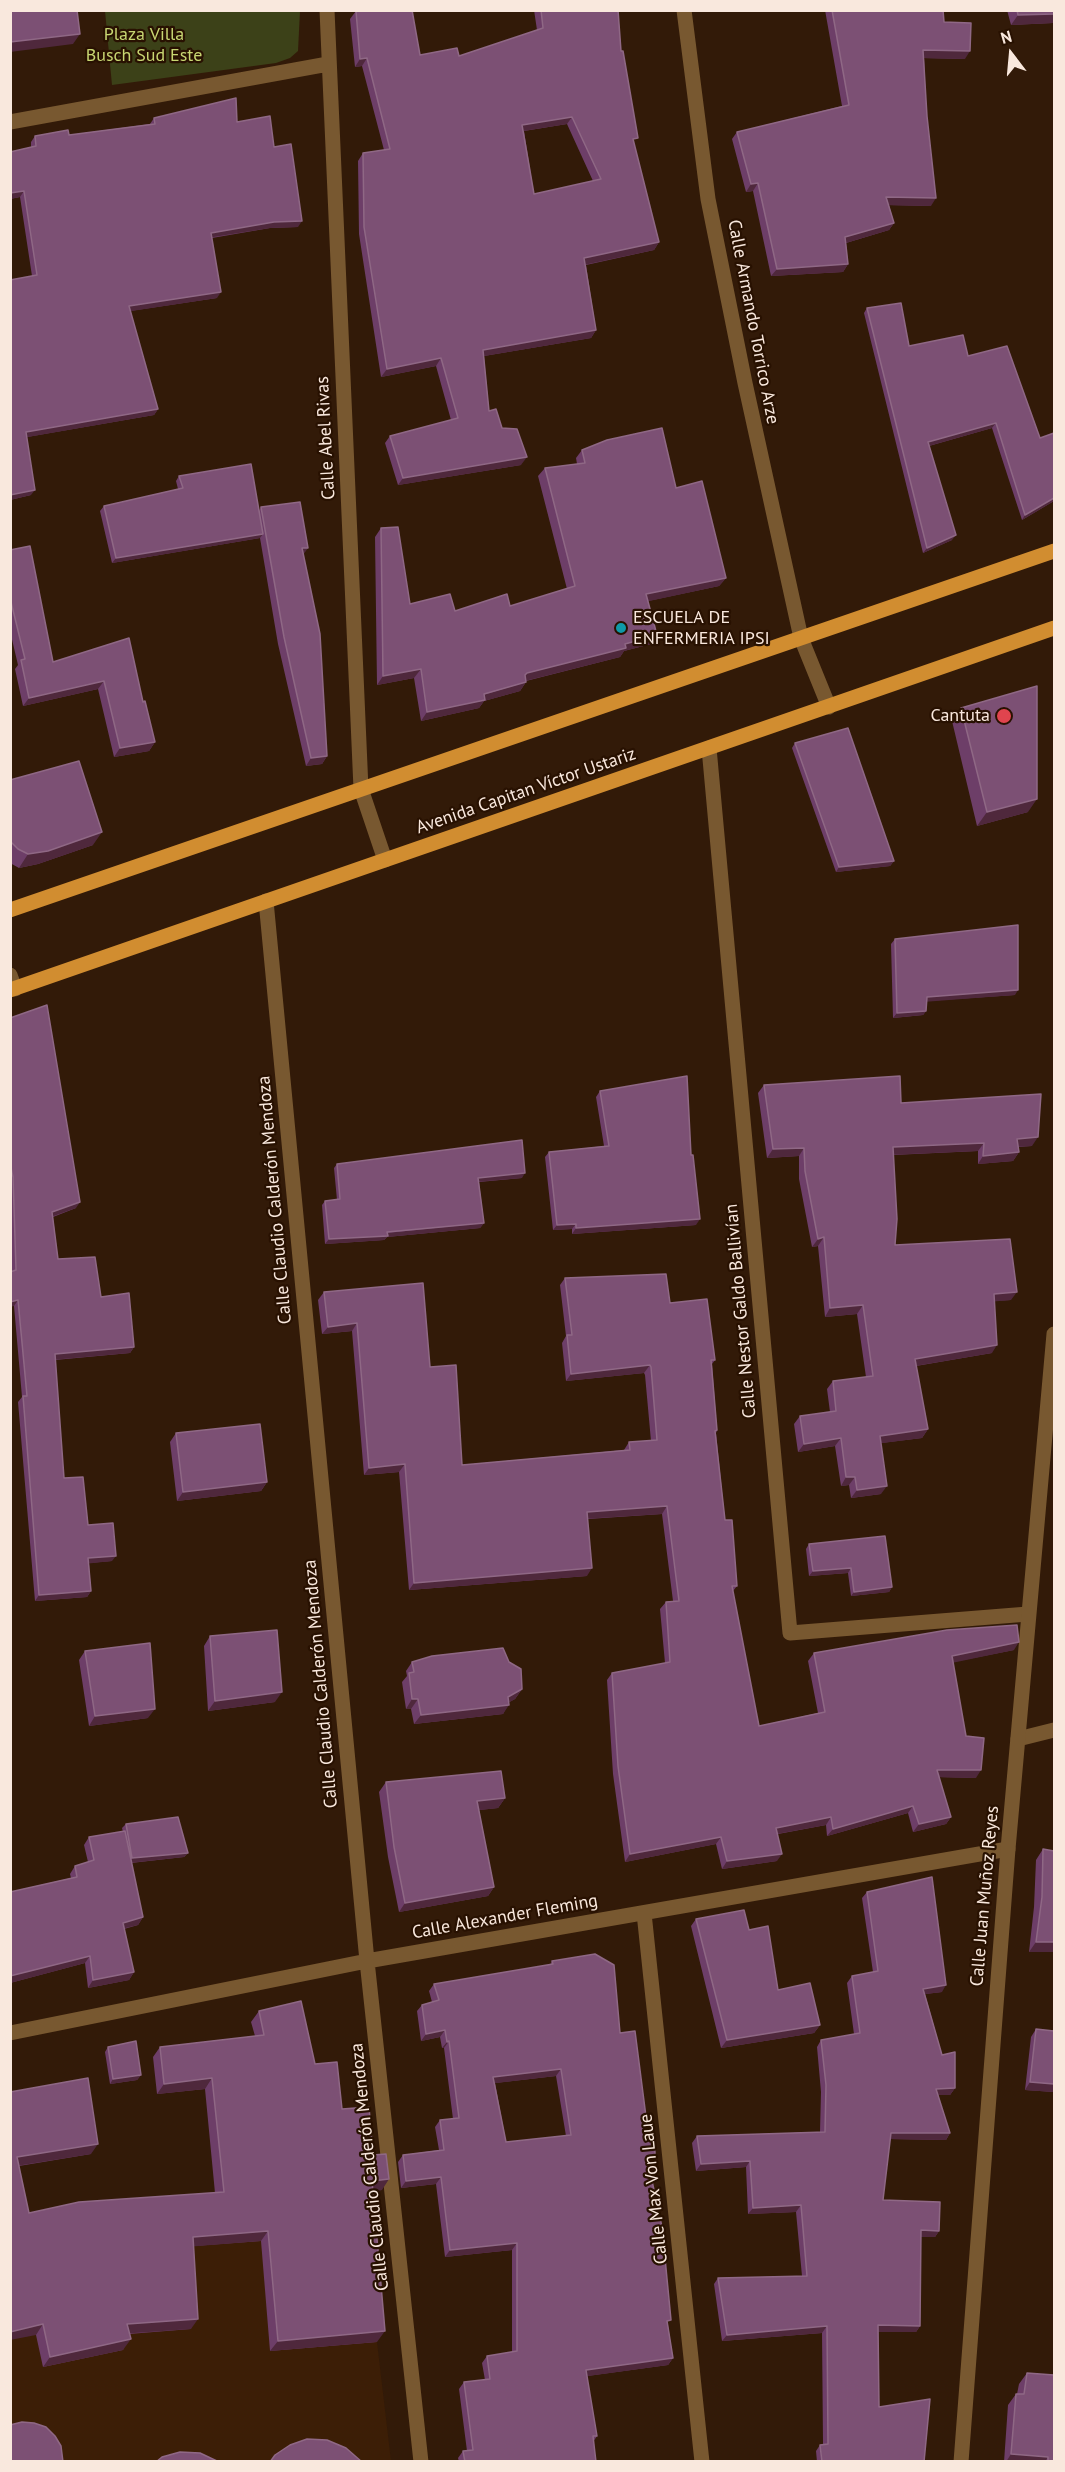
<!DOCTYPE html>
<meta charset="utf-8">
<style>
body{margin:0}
#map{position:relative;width:1065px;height:2472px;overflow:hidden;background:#321a08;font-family:"PT Sans",sans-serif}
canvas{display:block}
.frame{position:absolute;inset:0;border:12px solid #f9e8dd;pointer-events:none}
.north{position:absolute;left:981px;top:24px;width:60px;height:60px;-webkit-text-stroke:4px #281101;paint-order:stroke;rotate:344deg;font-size:16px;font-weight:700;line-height:24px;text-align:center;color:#f9e8dd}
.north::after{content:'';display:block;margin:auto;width:21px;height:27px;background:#f9e8dd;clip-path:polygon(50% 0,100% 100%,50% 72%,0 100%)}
</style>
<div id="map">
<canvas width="1065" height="2472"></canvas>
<div class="frame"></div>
<div class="north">N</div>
</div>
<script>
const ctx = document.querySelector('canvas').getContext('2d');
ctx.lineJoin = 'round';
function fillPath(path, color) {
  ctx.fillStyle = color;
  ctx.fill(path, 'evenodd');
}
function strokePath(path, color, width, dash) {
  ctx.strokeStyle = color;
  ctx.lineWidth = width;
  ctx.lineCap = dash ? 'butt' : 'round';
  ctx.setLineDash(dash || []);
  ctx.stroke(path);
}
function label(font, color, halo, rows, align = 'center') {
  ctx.font = font + ' "PT Sans",sans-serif';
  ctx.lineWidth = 4.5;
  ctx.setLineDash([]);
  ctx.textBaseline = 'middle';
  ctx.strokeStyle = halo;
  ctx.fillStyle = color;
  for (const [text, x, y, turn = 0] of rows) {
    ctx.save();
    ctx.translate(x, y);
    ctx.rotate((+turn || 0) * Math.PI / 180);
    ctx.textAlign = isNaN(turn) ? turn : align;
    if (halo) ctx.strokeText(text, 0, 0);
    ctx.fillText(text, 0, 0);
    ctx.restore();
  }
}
fillPath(new Path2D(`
 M257,2200L377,2342L391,2461L11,2462V2306Z`), '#3c1e06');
fillPath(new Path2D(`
 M105,11H300L298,51L290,58L276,63L112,85Z`), '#3c4118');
strokePath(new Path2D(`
 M327,10L361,789L385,860
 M684,10L708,199L745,383L801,638L829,707
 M10,122L328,64
 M709,748L790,1633L1028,1614
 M266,901L367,1961L421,2462
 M10,975L15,989
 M1018,1739L1054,1730
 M644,1913L702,2462
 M10,2033L367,1961L1008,1849`), '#785830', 15);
strokePath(new Path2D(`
 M961,2462L1008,1849L1054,1334`), '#785830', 15);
strokePath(new Path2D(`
 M10,910L1054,551
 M10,990L1054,628`), '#d18d30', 15);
fillPath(new Path2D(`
 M534,10H618L621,51L634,143L659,242L654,250L586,265L596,330L591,338L484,356L489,411L502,428L521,465L398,485L385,443L390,436L451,420L436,366L381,377L359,234L358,161L363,153L384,150L362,66L355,67L350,19L356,11L420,55L459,56L537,30ZM567,124L593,181L534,194L524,131Z
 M825,10H943L944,22L965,59L924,58L931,206L889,205L894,223L889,230L846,243L848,264L843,272L771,276L753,191L746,192L732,139L737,132L842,106Z
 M1007,10H1054V20L1053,23L1011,25Z
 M154,118L237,122L274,147L298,227L270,228L212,238L217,298L130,311L158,409L154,415L27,437L31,495L10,500L32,276L20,197L10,199V152L31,147V142L35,136L69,135L150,124Z
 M867,308L909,346L968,356L1040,438L1054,433V501L1022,520L992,428L929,446L952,540L923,553L864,313Z
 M582,450L676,488L726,578L719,586L648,601L651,644L624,651L620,657L526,681V682L520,691L484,701L479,708L421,721L414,678L377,685L375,537L381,528L410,604L455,611L510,606L567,589L538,476L545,468L577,464L576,458Z
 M179,476L259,511L261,507L303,555L327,756L322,764L306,766L278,644L260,538L112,563L100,511L104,506L178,489L176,481Z
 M10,550L53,662L129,638L143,702L155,742L149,751L114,757L98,689L23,706L15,669L18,665L10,631Z
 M961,708L1028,812L977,826L952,721Z
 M795,743L894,861L890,866L836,872L792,748Z
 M10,780L93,845L38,864L19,868L10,863Z
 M895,939L1015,995L927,1001L926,1011L923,1015L893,1018L891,944Z
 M10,1018L76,1208L53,1217L58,1259L101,1297L134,1347L130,1353L55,1360L64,1478L88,1525L112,1561L89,1563L91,1591L87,1597L35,1601L18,1402L22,1397L14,1306L12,1271L10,1235Z
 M764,1085L901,1103L1032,1146L1018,1147L1019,1152L1013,1161L978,1164V1151L893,1155L895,1245L1011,1300L994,1301L992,1353L916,1366L928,1429L922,1438L881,1443V1494L851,1498L849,1485L841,1486L835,1446L798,1452L794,1424L800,1416L830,1412L827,1389L833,1381L866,1377L857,1314L825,1317L818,1246L812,1247L799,1179V1156L767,1158L758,1093Z
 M600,1091L691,1155L696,1225L572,1234V1229L553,1230L545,1157L549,1152L604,1146L596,1097Z
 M337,1164L522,1178L479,1182L484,1223L480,1228L387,1237L384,1240L325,1244L322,1205L325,1201L337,1200L334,1168Z
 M565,1278L670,1303L715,1360L712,1364L717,1430L716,1433L725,1520L737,1586L733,1591L759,1726L818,1713L808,1661L814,1653L1014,1650L953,1662L966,1736L976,1778L939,1777L951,1817L946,1824L913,1832L908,1813L827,1836L826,1825L778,1834L777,1861L722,1869L716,1844L625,1862L613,1774L607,1680L612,1673L665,1663L660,1609L666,1602L673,1601L662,1514L588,1519L587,1576L409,1590L399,1472L364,1475L352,1331L322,1334L318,1300L324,1292L430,1367L462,1465L624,1450L629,1442L651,1441L645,1375L644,1373L566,1381L562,1343L566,1336L560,1285Z
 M176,1433L267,1482L261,1491L177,1501L170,1442Z
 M809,1544L892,1587L889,1592L851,1596L848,1573L809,1576L806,1549Z
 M210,1636L275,1702L208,1711L204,1646Z
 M85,1651L148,1718L89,1726L79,1660Z
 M412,1662H509L522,1689L515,1699L509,1702L503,1714L414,1724L411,1709H406L402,1682L407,1676L406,1671Z
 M386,1782L505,1798L498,1808L479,1810L494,1887L488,1896L399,1912L388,1857L379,1792Z
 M126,1824L188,1853L184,1857L131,1863L143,1917L138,1925L124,1929L134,1972L129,1980L88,1988L85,1963L10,1983V1892L71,1878L70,1874L75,1866L88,1862L84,1845L89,1837L123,1832L122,1828Z
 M1043,1849L1054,1851V1952H1029L1034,1907L1036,1860Z
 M867,1892L942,1992L925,1994L942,2055L955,2088L950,2095H938L950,2133L946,2140L890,2139L883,2200L939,2231L935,2237H921L920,2326L916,2332H878L879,2407L924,2462H817L816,2451L820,2445L823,2444L822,2333L722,2341L714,2284L718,2278L802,2276L796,2212L748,2214L746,2167L696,2171L692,2143L697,2136L820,2132L821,2092L817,2047L821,2040L854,2034L847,1983L852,1976L873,1972L862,1898Z
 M696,1919L749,1930L778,1990L820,2025L814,2033L721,2048L691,1926Z
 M552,1961L620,2033L656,2167L651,2174L668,2325L673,2358L668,2365L587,2376L597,2436L593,2442L596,2462H459L458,2458L463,2451H467L459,2389L464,2382L485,2380L482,2363L487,2356L512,2352V2250L445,2257L436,2184L401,2188L398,2162L403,2155L439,2150L435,2127L440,2120L453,2119L444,2048H442L440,2037L421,2041L417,2011L422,2005L432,2002L429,1991L434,1984L550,1965ZM556,2076L566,2136L506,2142L495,2083Z
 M259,2011L315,2064L342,2109L373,2155L382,2190L373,2191L377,2342L270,2351L261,2241L194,2246L191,2329L129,2334L123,2350L43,2367L36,2335L10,2092L91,2154L19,2166L29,2213L215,2193L205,2089L157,2094L153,2057L160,2047L255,2036L251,2022Z
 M1036,2029L1054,2031V2092L1025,2090L1031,2037Z
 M108,2047L141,2075L137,2080L110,2084L105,2052Z
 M1027,2373L1054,2462H1004L1008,2405L1016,2394H1017L1019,2384Z`), '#6d3e68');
fillPath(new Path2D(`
 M1054,14V20L1053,23L1011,25L1018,15Z
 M80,34L73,44L10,52V42Z
 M923,50L970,51L965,59L918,58Z
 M367,58L362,66L355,67L360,59Z
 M572,117L567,124L517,132L522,125Z
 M758,183L753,191L746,192L751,184Z
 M24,191L20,197L10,199V193Z
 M886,197L936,198L931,206L881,205Z
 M302,221L298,227L270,228L207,238L211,233L274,222Z
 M894,223L889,230L839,245L845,237Z
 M659,242L654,250L579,266L584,258Z
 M848,264L843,272L771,276L777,269Z
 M221,292L217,298L125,312L129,306Z
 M596,330L591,338L478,357L483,350Z
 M441,358L436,366L381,377L387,369Z
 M158,409L154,415L22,438L26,432Z
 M996,423L992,428L925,447L928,442Z
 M527,457L521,465L398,485L403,478Z
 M35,490L31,495L10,500V495Z
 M1054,498V501L1022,520L1025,515Z
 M263,534L260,538L112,563L116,558Z
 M956,535L952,540L923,553L927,548Z
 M302,548H308L303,555Z
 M726,578L719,586L640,603L646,594Z
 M657,635L651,644L624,651L620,657L521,682L527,673Z
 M421,669L414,678L377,685L383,676Z
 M104,681L98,689L23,706L29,698Z
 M526,682L520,691L484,701L479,708L421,721L427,712Z
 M155,742L149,751L114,757L120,748Z
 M327,756L322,764L306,766L311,758Z
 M1037,799L1028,812L977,826L987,812Z
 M102,832L93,845L38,864L19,868L28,854Z
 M894,861L890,866L836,872L839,867Z
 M1018,990L1015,995L923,1002L927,997Z
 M926,1011L923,1015L893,1018L897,1013Z
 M1038,1137L1032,1146L1012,1147L1017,1139Z
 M984,1143L978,1151L887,1155L893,1147Z
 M804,1148L799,1156L767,1158L773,1149Z
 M1019,1152L1013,1161L978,1164L983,1156Z
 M525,1173L522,1178L475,1182L478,1178Z
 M80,1202L76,1208L48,1218L52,1212Z
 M700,1219L696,1225L572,1234L576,1228Z
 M484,1223L480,1228L387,1237L384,1240L325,1244L329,1239Z
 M576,1224L572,1229L553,1230L557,1225Z
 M824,1237L818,1246L812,1247L818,1239Z
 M1017,1292L1011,1300L988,1302L994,1294Z
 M18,1300L14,1306L10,1307V1302Z
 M863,1305L857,1314L825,1317L830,1308Z
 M357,1323L352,1331L322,1334L328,1327Z
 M997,1345L992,1353L909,1367L915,1359Z
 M134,1347L130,1353L51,1360L55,1354Z
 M650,1365L644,1373L566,1381L571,1374Z
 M928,1429L922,1438L875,1444L880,1436Z
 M841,1438L835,1446L798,1452L804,1444Z
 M405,1464L399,1472L364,1475L369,1468Z
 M846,1477H855L849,1485L841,1486Z
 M267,1482L261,1491L177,1501L183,1492Z
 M887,1486L881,1494L851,1498L857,1490Z
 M667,1506L662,1514L582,1519L587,1512Z
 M116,1556L112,1561L84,1564L88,1558Z
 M592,1568L587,1576L409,1590L414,1583Z
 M851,1568L848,1573L809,1576L813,1571Z
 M892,1587L889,1592L851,1596L854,1592Z
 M91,1591L87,1597L35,1601L39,1595Z
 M1019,1642L1014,1650L947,1664L952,1656Z
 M522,1689L515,1699L503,1706L509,1705L503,1714L414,1724L421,1715L508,1697Z
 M282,1692L275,1702L208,1711L215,1701Z
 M412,1699H418L411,1709H406Z
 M155,1709L148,1718L89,1726L95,1716Z
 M937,1770H981L976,1778L932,1777Z
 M505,1798L498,1808L471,1811L477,1801Z
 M913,1806L908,1813L827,1836L833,1829Z
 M831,1817L826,1825L771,1835L776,1828Z
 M951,1817L946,1824L913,1832L919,1824Z
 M721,1837L716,1844L625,1862L630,1854Z
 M188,1853L184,1857L129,1863L132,1858Z
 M782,1854L777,1861L722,1869L727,1861Z
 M494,1887L488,1896L399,1912L405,1903Z
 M143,1917L138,1925L117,1930L123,1923Z
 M1036,1942H1054V1952H1029Z
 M90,1956L85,1963L10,1983V1976Z
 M134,1972L129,1980L88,1988L93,1980Z
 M946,1985L942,1992L918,1995L923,1989Z
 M820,2025L814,2033L721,2048L727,2040Z
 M445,2030L440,2037L421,2041L426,2034Z
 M449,2041L444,2048H442L447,2042Z
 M561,2069L556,2076L488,2084L493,2077Z
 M141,2075L137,2080L110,2084L113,2079Z
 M212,2078L205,2089L157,2094L164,2084Z
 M1030,2082L1054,2084V2092L1025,2090Z
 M955,2088L950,2095H931L936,2089Z
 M891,2133H950L946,2140L887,2139Z
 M98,2144L91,2154L10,2167L17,2157Z
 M750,2161L746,2167L696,2171L701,2164Z
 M649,2167H656L652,2174H645Z
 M441,2177L436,2184L401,2188L406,2181Z
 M389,2179L382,2190L365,2192L372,2181Z
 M801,2205L796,2212L748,2214L753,2208Z
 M921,2230L939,2231L935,2237H916Z
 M268,2231L261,2241L186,2247L193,2237Z
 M517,2243L512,2250L445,2257L450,2250Z
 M198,2319L191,2329L120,2334L127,2324Z
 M43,2324L36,2335L10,2340V2332Z
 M878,2325L920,2326L916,2332H874Z
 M827,2326L822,2333L722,2341L727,2335Z
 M385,2331L377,2342L270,2351L278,2341Z
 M131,2339L123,2350L43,2367L50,2357Z
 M673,2358L668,2365L581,2377L586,2370Z
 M1011,2454L1048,2457L1045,2462H1006Z`), '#4f283c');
const building = new Path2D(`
 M10,10H77L80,34L10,42Z
 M358,10H412L420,55L457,48L459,56L543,28L541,10H618L621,51H623L638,138L633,139L659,242L584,258L596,330L483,350L489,411L496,409L502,428L517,429L527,457L403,478L390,436L458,418L441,358L387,369L364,227L363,153L390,149L367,58L360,59L356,11ZM572,117L601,179L534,194L522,125Z
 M832,10H943L944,22L971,23L970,51L923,50L927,116L936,198L886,197L894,223L845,237L848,264L777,269L758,183L751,184L737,132L849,105Z
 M1017,10H1054V14L1018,15Z
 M236,98L237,122L270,116L274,147L291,144L302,221L274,222L211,233L221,292L129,306L158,409L26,432L35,490L10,495V280L37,275L24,191L10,193V152L36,146L35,136L68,130L69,135L155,124L154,118Z
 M901,303L909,346L963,335L968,356L1007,346L1040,438L1054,433V498L1025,515L996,423L928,442L956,535L927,548L867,308Z
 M662,428L676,488L702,481L726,578L646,594L657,635L625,644L626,648L527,673L525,675L526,682L484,694L485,700L427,712L421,669L383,676L381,528L398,527L410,604L450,594L455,611L507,594L510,606L575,586L545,468L585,463L582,450L607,440Z
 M251,464L263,534L116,558L104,506L183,488L179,476Z
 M300,502L308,548H302L320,634L327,756L311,758L284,637L261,507Z
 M30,546L53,662L129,638L143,702L145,701L155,742L120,748L104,681L29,698L21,660L25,659L10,598V550Z
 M1037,686V799L987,812L961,708Z
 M848,728L894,861L839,867L795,743Z
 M79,761L102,832L48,851L28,854L18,849L10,841V780Z
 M1018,925V990L927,997L926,1011L897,1013L895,939Z
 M47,1005L80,1202L52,1212L58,1259L95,1257L101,1297L129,1293L134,1347L55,1354L64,1478L83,1477L88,1525L113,1523L116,1556L88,1558L91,1591L39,1595L23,1396H27L18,1300L10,1302V1272L16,1270L13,1177L10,1163V1018Z
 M687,1076L691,1155H693L700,1219L576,1228V1224L557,1225L549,1152L609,1146L600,1091Z
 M900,1076L901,1103L1041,1094L1038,1137L1017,1139L1019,1152L983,1156L984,1143L893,1147L897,1219L895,1245L1010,1239L1017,1292L994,1294L997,1345L915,1359L928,1429L880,1436L887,1486L857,1490L855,1477H846L841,1438L804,1444L800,1416L836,1411L833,1381L873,1376L863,1305L830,1308L824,1237L818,1239L805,1171L804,1148L773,1149L764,1085Z
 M522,1140L525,1173L478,1178L484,1223L387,1232L388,1236L329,1239L325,1201L340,1199L337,1164Z
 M666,1274L670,1303L707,1299L715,1360H711L717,1430L715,1431L725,1520H732L737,1586H732L759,1726L825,1712L814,1653L947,1630L1017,1625L1019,1642L952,1656L966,1736L984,1738L981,1770H937L951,1817L919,1824L913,1806L833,1829L831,1817L776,1828L782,1854L727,1861L721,1837L630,1854L618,1766L612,1673L670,1662L666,1602L679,1601L667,1506L587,1512L592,1568L414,1583L405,1464L369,1468L357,1323L328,1327L324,1292L423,1283L430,1367L456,1365L462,1465L630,1450L629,1442L657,1440L651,1367L650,1365L571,1374L567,1335H572L565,1278Z
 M260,1424L267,1482L183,1492L176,1433Z
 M885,1536L892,1587L854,1592L851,1568L813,1571L809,1544Z
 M277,1630L282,1692L215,1701L210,1636Z
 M150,1643L155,1709L95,1716L85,1651Z
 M503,1648L509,1662L521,1669L522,1689L508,1697L509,1705L421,1715L418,1699H412L409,1673L414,1672L412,1662L432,1656Z
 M501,1771L505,1798L477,1801L494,1887L405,1903L394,1847L386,1782Z
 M178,1817L188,1853L132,1858L126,1824Z
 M125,1831L143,1917L123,1923L134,1972L93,1980L90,1956L10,1976V1892L77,1877L75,1866L94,1860L89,1837Z
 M1043,1849L1054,1851V1942H1036L1042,1897Z
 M932,1877L946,1985L923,1989L942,2055L955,2052V2088L936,2089L950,2133H891L883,2200L940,2202L939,2231L921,2230L920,2326L878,2325L879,2407L930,2399L924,2462H822L820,2445L828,2444L827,2326L727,2335L718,2278L807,2276L801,2205L753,2208L750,2161L701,2164L697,2136L825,2132L826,2085L821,2040L860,2033L852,1976L878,1971L867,1892Z
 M744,1910L749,1930L768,1926L778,1990L810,1983L820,2025L727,2040L696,1919Z
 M595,1954L614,1965L620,2033L635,2031L649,2140L654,2139L656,2167H649L662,2227L671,2320L667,2321L673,2358L586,2370L597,2436H593L596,2462H465L463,2451L473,2450L464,2382L490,2379L487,2356L517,2351V2243L450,2250L441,2177L406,2181L403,2155L444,2150L440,2120L459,2118L449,2041L447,2042L445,2030L426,2034L422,2005L439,2000L434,1984L553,1964L552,1961ZM561,2069L571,2135L506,2142L493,2077Z
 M301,2001L315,2064L337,2062L342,2109L369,2107L373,2155L386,2154L389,2179L372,2181L385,2331L278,2341L268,2231L193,2237L198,2319L127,2324L131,2339L50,2357L43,2324L10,2332V2092L88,2078L98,2144L17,2157L29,2213L79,2202L224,2192L212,2078L164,2084L160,2047L264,2035L259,2011Z
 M1036,2029L1054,2031V2084L1030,2082Z
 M136,2041L141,2075L113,2079L108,2047Z
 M1027,2373L1054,2375V2462H1048V2457L1011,2454L1016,2394H1024Z
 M22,2422L34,2423L46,2427L55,2436L61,2446L63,2462H10V2425Z
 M307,2439L327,2440L346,2448L362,2462H270L275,2455L290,2445Z
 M180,2452L200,2453L219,2462H156L162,2457Z`);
fillPath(building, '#7c5074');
strokePath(building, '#8f6885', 1.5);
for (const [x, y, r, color] of [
 [621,628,6,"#0f9aa8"],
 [1004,716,8,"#e0444e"]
]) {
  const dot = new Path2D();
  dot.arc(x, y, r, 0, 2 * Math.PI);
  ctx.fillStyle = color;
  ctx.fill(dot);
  strokePath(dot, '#281101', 2);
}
label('18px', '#c8d672', '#281101', [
 ["Plaza Villa",144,35],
 ["Busch Sud Este",144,56]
]);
label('18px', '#f9e8dd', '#281101', [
 ["Calle Armando Torrico Arze",753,322,79],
 ["Calle Abel Rivas",326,438,-93],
 ["Avenida Capitan Víctor Ustariz",526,791,-19],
 ["Calle Claudio Calderón Mendoza",275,1200,-95],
 ["Calle Nestor Galdo Ballivían",741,1311,-95],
 ["Calle Claudio Calderón Mendoza",321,1684,-95],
 ["Calle Juan Muñoz Reyes",985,1896,-85],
 ["Calle Alexander Fleming",505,1917,-10],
 ["Calle Claudio Calderón Mendoza",370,2167,-96],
 ["Calle Max Von Laue",654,2189,-96]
]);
label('18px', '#f9e8dd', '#281101', [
 ["ESCUELA DE",633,618],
 ["ENFERMERIA IPSI",633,639],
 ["Cantuta",990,716,"right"]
], 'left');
</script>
